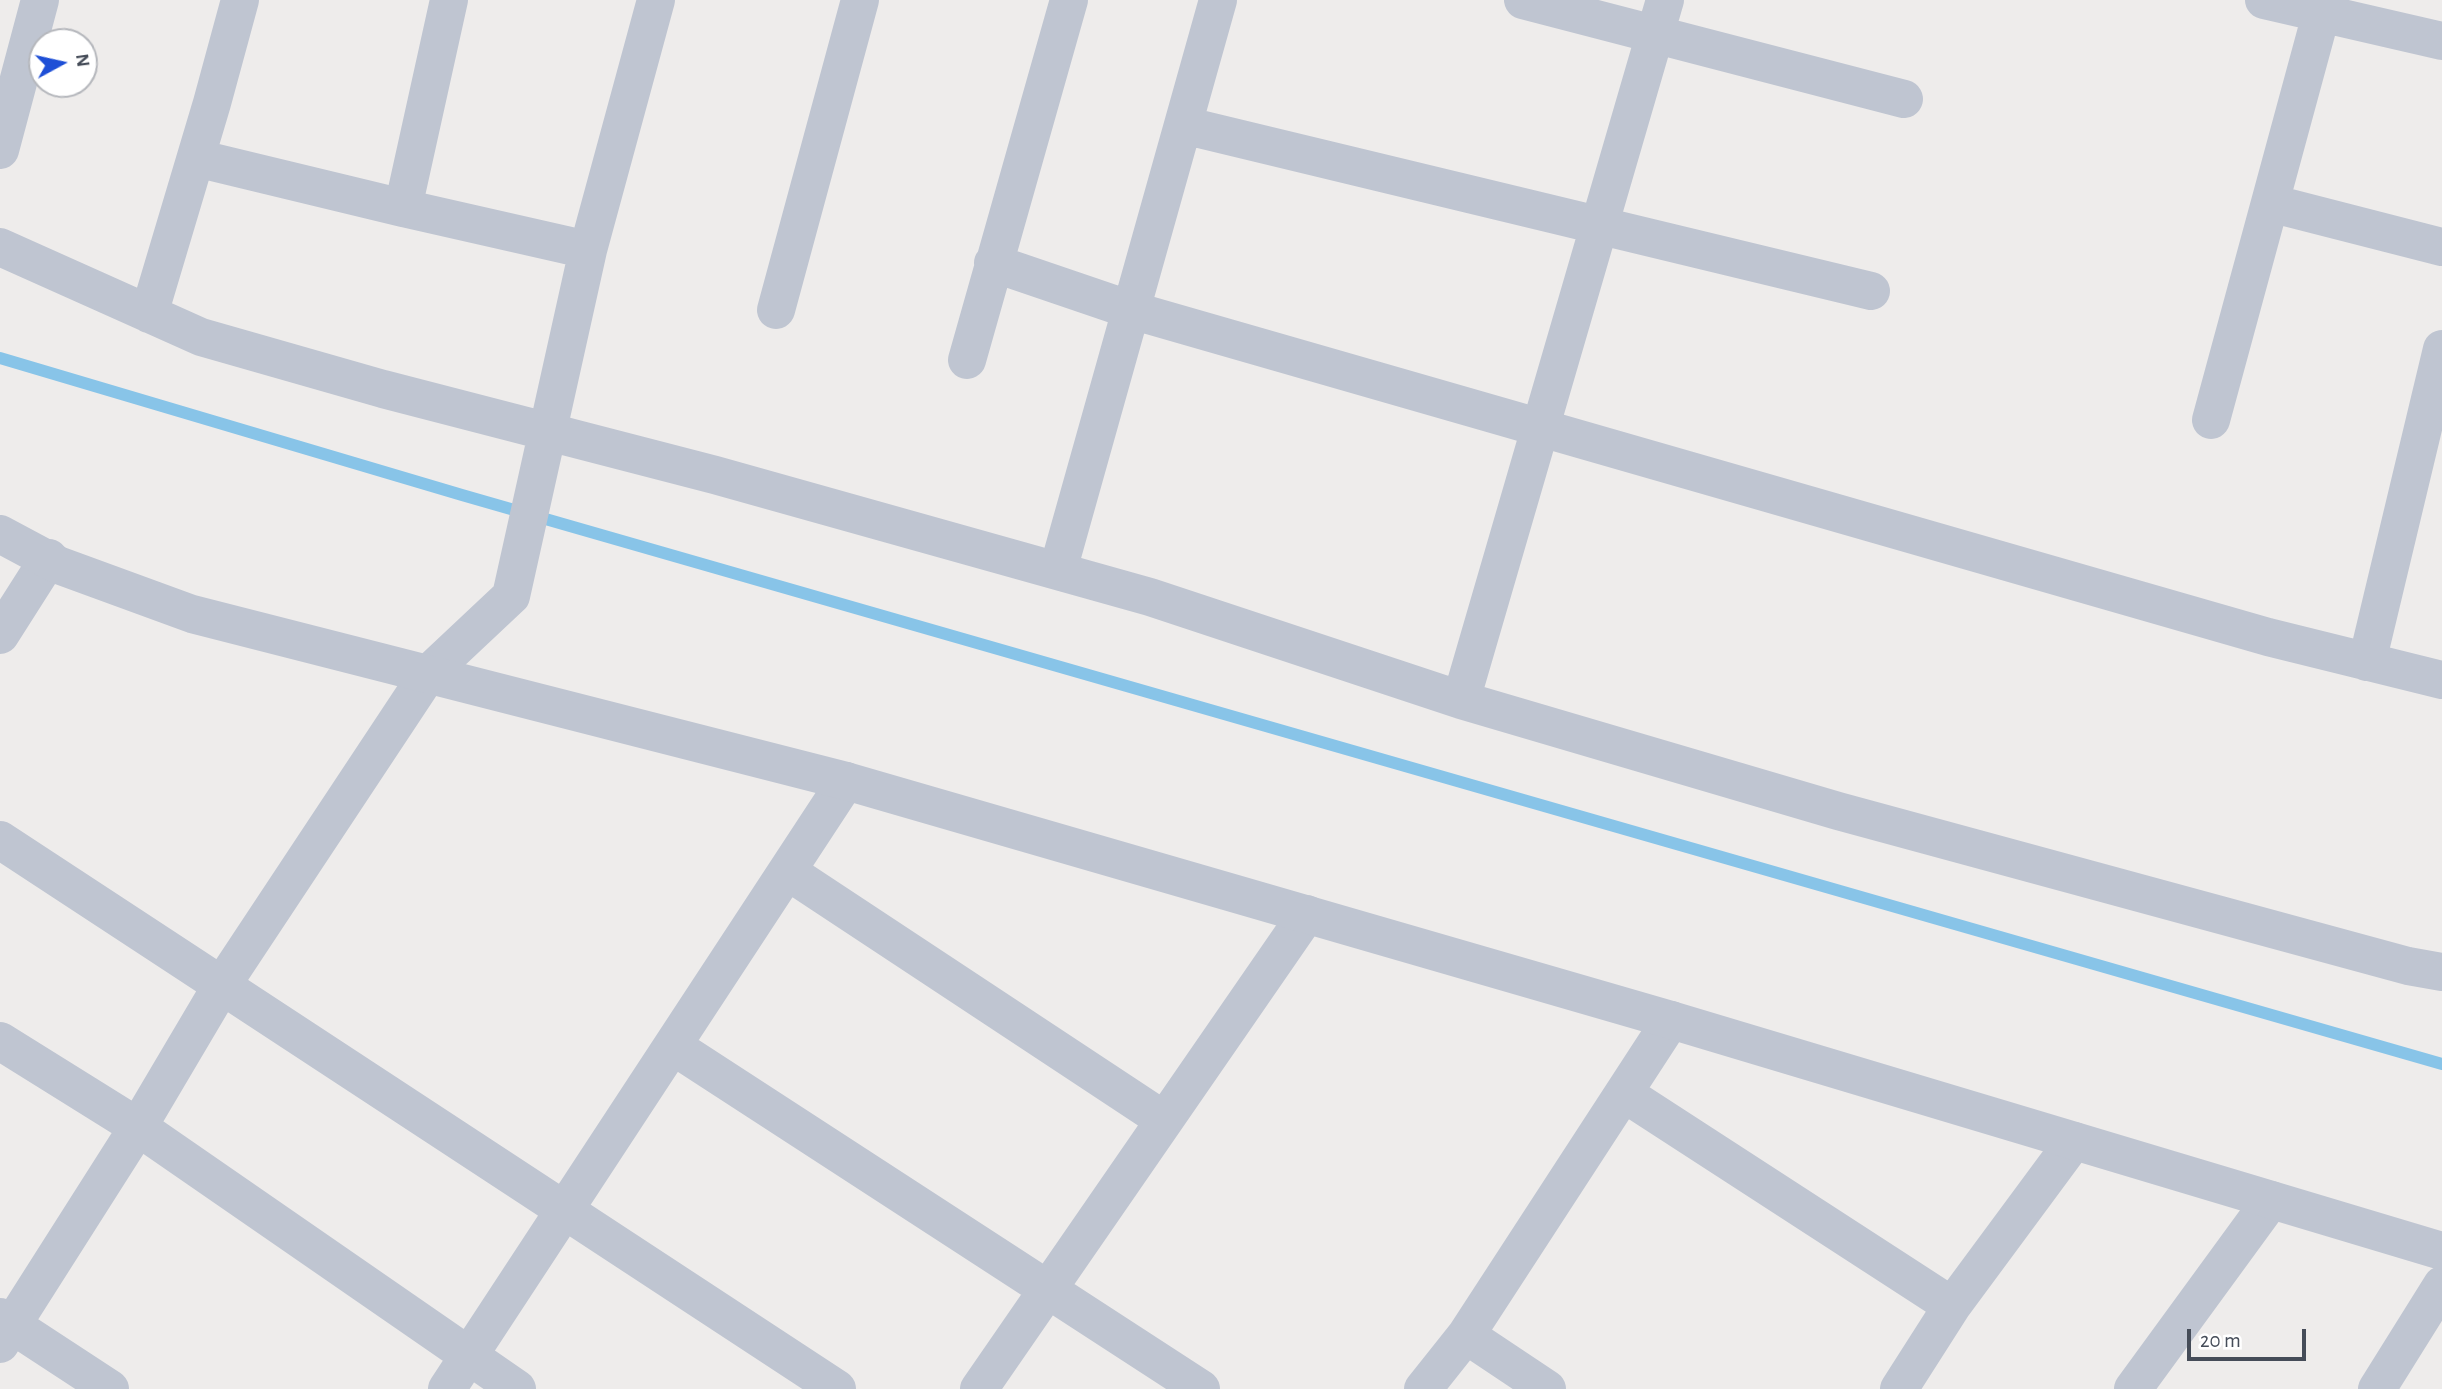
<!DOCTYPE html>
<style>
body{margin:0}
#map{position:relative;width:2442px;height:1389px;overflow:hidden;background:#eeeceb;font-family:"Alegreya Sans",sans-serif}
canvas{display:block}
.north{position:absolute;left:28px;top:28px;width:70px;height:70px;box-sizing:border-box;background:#fff;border:2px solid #b5b7bc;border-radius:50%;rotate:82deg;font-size:19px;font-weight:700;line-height:28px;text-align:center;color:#454c58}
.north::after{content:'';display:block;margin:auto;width:24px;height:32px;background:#1e4fd6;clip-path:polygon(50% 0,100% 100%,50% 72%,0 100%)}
.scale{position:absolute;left:2187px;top:1329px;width:119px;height:32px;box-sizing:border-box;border:4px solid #454c58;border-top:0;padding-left:9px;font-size:21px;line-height:24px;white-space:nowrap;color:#454c58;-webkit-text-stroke:5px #fff;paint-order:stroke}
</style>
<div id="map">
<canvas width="2442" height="1389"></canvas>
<div class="north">N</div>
<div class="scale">20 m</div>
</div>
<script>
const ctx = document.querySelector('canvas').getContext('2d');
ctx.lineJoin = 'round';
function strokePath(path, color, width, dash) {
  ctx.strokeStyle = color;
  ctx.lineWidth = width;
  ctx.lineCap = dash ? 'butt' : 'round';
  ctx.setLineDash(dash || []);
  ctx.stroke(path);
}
strokePath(new Path2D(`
 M0,358L462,495L2442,1064`), '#88c4e8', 12);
strokePath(new Path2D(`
 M449,0L403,208L588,250
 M1523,0L1904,99
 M2264,0L2442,41
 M1183,125L1871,291
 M0,150L40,0
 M196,158L403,208
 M2270,203L2442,247
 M0,247L201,337L383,389L715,475L1150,597L1461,700L1838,811L2408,966L2442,972
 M993,263L1131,310L2268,637L2442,680
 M776,310L860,0
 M149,314L212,103L240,0
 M967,360L1069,0
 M2211,420L2325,0
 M1058,570L1218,0
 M0,635L49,558
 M2367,662L2442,349
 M1461,700L1665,0
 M0,840L837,1389
 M787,871L1164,1120
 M0,1041L138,1127L517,1389
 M673,1046L1201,1389
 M1625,1094L1952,1306
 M0,1317L110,1389
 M1466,1335L1547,1389
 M0,1344L138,1127L222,985L428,674L511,596L588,250L656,0
 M447,1389L846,781
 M979,1389L1307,914
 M1423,1389L1466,1335L1671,1020
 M1899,1389L1952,1306L2074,1141
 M2133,1389L2271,1200
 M2377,1389L2442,1285`), '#bfc5d1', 38);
strokePath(new Path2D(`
 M0,534L58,565L192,614L846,781L1671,1020L2442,1251`), '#bfc5d1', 38);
</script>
